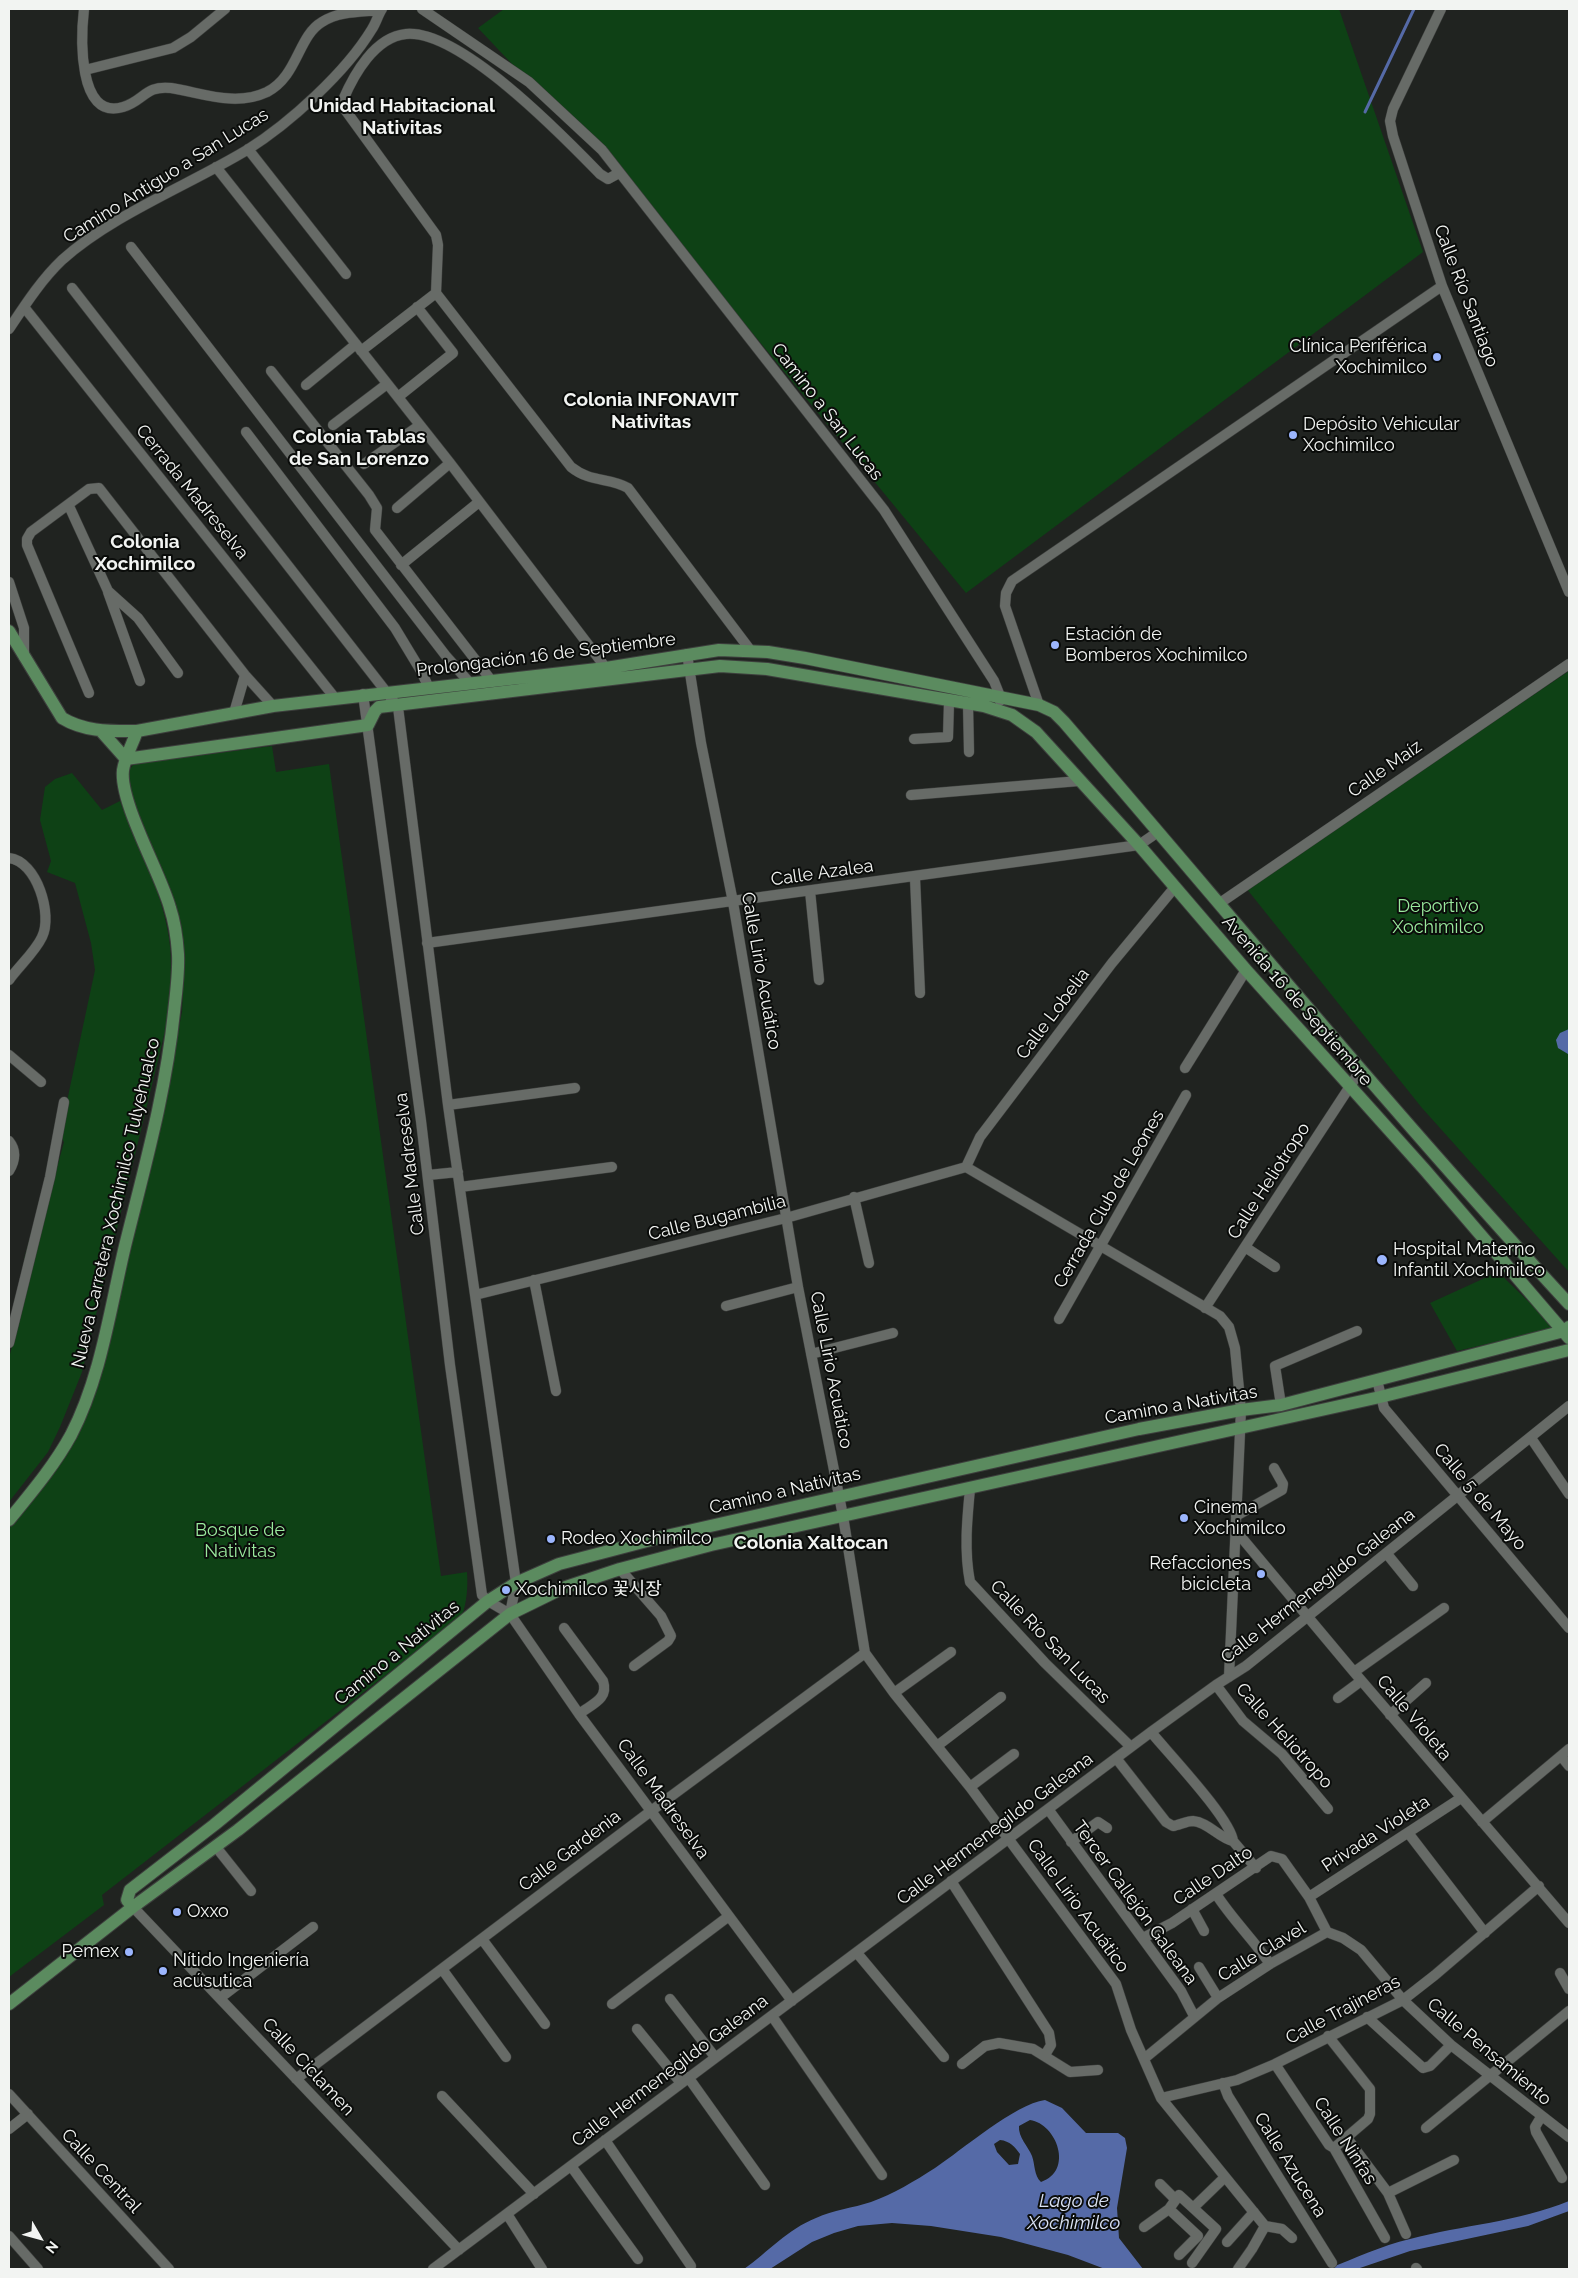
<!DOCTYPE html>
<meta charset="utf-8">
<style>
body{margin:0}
#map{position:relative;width:1578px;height:2278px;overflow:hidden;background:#202320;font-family:Raleway,sans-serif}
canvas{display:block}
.frame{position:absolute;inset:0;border:10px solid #f2f4f2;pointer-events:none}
.north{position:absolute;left:15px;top:2213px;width:50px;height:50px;-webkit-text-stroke:4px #0a0c0a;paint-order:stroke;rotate:128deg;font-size:14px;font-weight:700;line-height:20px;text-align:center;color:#f2f4f2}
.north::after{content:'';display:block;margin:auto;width:18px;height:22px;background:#f2f4f2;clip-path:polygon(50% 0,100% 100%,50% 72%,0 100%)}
</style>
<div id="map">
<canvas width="1578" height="2278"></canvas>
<div class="frame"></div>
<div class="north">N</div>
</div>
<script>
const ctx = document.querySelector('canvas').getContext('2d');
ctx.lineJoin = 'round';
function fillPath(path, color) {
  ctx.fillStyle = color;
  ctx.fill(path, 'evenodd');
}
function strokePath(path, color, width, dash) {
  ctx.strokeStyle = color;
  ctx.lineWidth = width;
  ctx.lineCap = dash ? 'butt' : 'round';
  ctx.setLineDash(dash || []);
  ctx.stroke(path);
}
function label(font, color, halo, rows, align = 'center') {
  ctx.font = font + ' Raleway,"Noto Sans KR",sans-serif';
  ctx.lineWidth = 4;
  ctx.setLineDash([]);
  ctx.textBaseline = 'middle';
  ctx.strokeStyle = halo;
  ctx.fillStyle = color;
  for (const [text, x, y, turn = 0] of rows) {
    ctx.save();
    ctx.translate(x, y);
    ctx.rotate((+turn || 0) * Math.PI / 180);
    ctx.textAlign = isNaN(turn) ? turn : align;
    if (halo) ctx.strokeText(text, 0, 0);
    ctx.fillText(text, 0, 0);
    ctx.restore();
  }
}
fillPath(new Path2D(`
 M504,9H1339L1423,252L966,593L602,150L529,82L478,28Z
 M1569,671V1272L1422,1108L1246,888Z
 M272,746L276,772L329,764L441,1576L467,1572C468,1587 467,1601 462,1616L102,1895L104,1905L9,1977V1523L76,1429L172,1062L182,1012L184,967L168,888L131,794L128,771L134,764Z
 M72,773L102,810L120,801C138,845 162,890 169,938C173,965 170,995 167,1023L82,1372L60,1427L48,1452L9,1502V1358L34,1261L24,1259L44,1184L52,1186L64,1142L61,1137L67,1101L95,970L91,943L75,883L47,872L51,861L40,820L45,787L55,779Z
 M1498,1272L1556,1328L1457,1351L1430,1303Z`), '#0e4115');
fillPath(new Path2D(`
 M1569,1029V1054H1568L1558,1048L1556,1040L1560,1033Z
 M1045,2100L1062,2108L1086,2133H1118L1125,2138L1127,2148L1117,2208L1119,2238L1143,2269H1105L1068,2255L1001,2237L931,2226L892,2223L858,2226L834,2233L812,2242L770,2269H744C768,2252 788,2229 816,2218C833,2210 853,2208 871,2202C893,2194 915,2181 935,2168C962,2150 1015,2104 1045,2100ZM1030,2120C1057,2124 1074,2171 1041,2182C1034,2176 1035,2164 1032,2156C1028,2146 1018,2137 1019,2126ZM1000,2140C1010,2141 1015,2147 1020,2154L1018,2164L1009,2165L997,2152L994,2144Z
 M1569,2201V2211L1528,2226L1410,2251L1357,2269H1328C1355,2258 1381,2246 1410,2239C1463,2225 1518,2222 1569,2201Z`), '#556aa7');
strokePath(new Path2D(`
 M1365,112L1414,9`), '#556aa7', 3);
const minor = new Path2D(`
 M84,9C81,35 77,121 123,107C144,101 145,85 171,88C203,93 235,107 267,92C298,76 298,36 322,22C339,11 362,12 381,10
 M422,9L529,82L602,150L884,510L994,681L1000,696V701
 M1441,9L1393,109L1390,121L1393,136L1442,286L1569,592
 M85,70L173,48L191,37L225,9
 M248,149L346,274
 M216,167L450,463L606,668
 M619,173L608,179L600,174C564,137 460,29 406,34C375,37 354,74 343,100L346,111L436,235L438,245L436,293L571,467C591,483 609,477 628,488L751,651
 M131,247L446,656L469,682
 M72,288L398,707L448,1105L516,1583L510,1614
 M24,307L335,698
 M9,329C25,305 41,280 62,260C112,215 189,185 247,150C290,123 346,72 372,29C376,23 378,15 382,9
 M361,351L436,293
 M271,371L369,495L377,508L375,530L491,680
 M306,385L356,344
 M398,397L453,353L417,307
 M333,425L387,384
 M246,432L395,628L421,671L429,688
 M364,464L420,425
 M69,506L108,591L138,618L178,673
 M397,508L450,463
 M401,565L479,502
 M9,582L24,628V657
 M108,592L140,681
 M687,654L701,743L733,902L798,1287L843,1516L865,1653L894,1693L970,1787L1116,1984L1131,2030L1161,2098L1265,2226L1282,2229L1292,2238
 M89,693L27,545V539L31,532L89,489L99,488L245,675L273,706
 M363,694L421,1121L450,1365L482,1595L488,1601L510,1614L579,1714L792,2001
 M968,704L969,752
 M1039,705L1005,606L1006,593L1012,581L1442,286
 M234,713L245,675
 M914,739L948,737L949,702
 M911,795L1079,781
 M9,858C37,861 53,915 42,937C35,952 19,966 9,980
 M915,878L920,993
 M810,891L819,980
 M1220,903L1569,664
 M427,943L1139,845L1158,832
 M9,1055L41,1082
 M1185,1068L1246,970
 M448,1105L575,1088
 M9,1141C17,1151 15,1161 9,1171
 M966,1167L1220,1316L1229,1327L1235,1348L1241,1410L1229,1677
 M966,1167L980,1137L1112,963L1175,887
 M428,1175L458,1172
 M460,1187L612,1167
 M854,1197L869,1263
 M1245,1247L1275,1267
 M534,1280L556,1391
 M475,1295L786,1218L966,1167
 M726,1306L798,1287
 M1205,1308L1360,1071
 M1059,1319L1186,1095
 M9,1343L50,1177L64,1102
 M811,1354L893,1333
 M1377,1380L1384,1408L1569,1628
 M1281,1405L1275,1366L1357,1331
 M1531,1438L1569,1494
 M970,1489C967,1520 964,1551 970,1582L1045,1663L1131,1747
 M1236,1516L1282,1490L1283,1484L1274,1468
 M1236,1531L1354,1672L1569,1923
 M1387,1554L1413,1586
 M620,1569L661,1616L671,1636L668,1641L634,1666
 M564,1628L603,1681C609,1699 592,1704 579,1714
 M1354,1672L1444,1608
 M1216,1685L1243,1721L1282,1754L1328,1809
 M894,1693L951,1652
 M1338,1698L1361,1681
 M1390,1715L1426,1683
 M937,1746L1001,1697
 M1561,1756L1569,1766
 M1116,1758L1166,1822L1173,1826C1179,1825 1187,1821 1193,1821C1208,1822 1219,1838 1233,1841C1231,1819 1168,1753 1151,1732
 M970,1787L1014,1754
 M1048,1809L1181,1991L1194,2016
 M1482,1822L1569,1749
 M1409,1834L1485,1933
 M1233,1841L1256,1868
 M1071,1842L1098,1822L1107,1828
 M216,1847L251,1891
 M951,1881L1049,2033L1051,2045L1045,2055
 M1216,1894C1232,1919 1253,1939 1270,1964
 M1309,1897L1461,1798
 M133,1907L459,2250
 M1192,1909L1204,1931
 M1143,1938L1172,1923L1271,1856L1282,1859L1309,1897L1327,1932L1343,1938L1361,1950L1403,2000L1451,2045L1569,2137
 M482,1939L545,2024
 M857,1953L944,2057
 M1199,1967L1218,1998
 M442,1969L506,2057
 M1560,1973L1569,1989
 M220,1998L313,1927
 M670,1999L715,2057
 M612,2004L729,1916
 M772,2016L882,2175
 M1367,2017L1423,2068L1430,2066L1451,2045
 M637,2029L681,2083
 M1328,2036L1370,2089V2114L1368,2119L1334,2148
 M1145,2058L1218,1998L1270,1964L1327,1932
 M962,2064L985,2046L999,2043L1033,2049L1070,2072L1098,2070
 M1275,2064L1329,2145L1334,2148L1385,2238
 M688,2077L765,2185
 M296,2079L651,1811L865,1653
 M1223,2083L1228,2096L1332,2263
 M9,2094L169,2269
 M442,2096L534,2194
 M1161,2098L1237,2080L1275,2064L1403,2000L1435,1975L1539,1886
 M1541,2117L1535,2127L1536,2132L1562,2178
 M1426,2128L1569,2011
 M9,2129L28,2114
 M1347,2138L1388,2193L1454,2160
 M605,2140L691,2266
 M571,2166L638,2259
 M1160,2184L1175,2199
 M1388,2193L1406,2234
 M1193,2208L1224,2178
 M1169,2209L1198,2236L1179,2255
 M507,2214L542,2269
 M1144,2227L1169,2209L1179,2195L1216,2229L1192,2263
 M9,2236L38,2269
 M1227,2242L1254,2212
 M1416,2268L1417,2269
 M433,2269L1151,1732L1216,1685L1246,1666L1569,1406
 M1238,2269L1252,2249L1265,2226`);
const major = new Path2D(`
 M9,631L62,718C85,732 110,731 137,731
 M102,732L126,759
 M126,759L368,725L375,711L379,707L720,666L767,669L984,706L1012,715L1036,732L1139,845L1246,970L1425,1170L1569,1338
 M9,1520C31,1493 54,1466 71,1435C101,1377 110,1309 125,1246C144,1169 166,1092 174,1012C176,993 179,973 178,954C177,939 175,923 170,908C161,874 119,802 123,770C125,757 133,743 137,731L273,706L606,668L719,650L768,652L805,658L1039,705L1054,712L1064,722C1232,917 1395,1115 1569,1304
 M133,1907L127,1900L130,1890L214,1825L488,1601L516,1583L559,1564L666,1536L1139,1429L1241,1410L1281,1405L1564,1331L1569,1327
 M9,2004L133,1907L238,1830L510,1614L563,1588L620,1569L711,1545L1380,1397L1569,1350`);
strokePath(minor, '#3d3f3d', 11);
strokePath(major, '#3d3f3d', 14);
strokePath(minor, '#676b67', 10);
strokePath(major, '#5b8b5f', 12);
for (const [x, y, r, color] of [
 [1437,357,5,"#9bb5fd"],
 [1293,435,5,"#9bb5fd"],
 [1055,645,5,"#9bb5fd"],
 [1382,1260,6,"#9bb5fd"],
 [1184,1518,5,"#9bb5fd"],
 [551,1539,5,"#9bb5fd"],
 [1261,1574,5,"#9bb5fd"],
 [506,1590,5,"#9bb5fd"],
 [177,1912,5,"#9bb5fd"],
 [129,1952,5,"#9bb5fd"],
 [163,1971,5,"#9bb5fd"]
]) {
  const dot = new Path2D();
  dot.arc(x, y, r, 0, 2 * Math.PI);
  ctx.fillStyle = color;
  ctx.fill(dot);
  strokePath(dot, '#0a0c0a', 2);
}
label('18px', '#f2f4f2', '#0a0c0a', [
 ["Camino Antiguo a San Lucas",166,176,-32],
 ["Calle Río Santiago",1466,296,69],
 ["Camino a San Lucas",827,412,52],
 ["Cerrada Madreselva",192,492,51],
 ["Prolongación 16 de Septiembre",546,655,-7],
 ["Calle Maíz",1385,769,-35],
 ["Calle Azalea",822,873,-8],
 ["Calle Lirio Acuático",761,971,80],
 ["Avenida 16 de Septiembre",1297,1001,49],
 ["Calle Lobelia",1053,1014,-53],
 ["Calle Madreselva",410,1164,-97],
 ["Calle Heliotropo",1269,1181,-57],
 ["Cerrada Club de Leones",1109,1199,-60],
 ["Nueva Carretera Xochimilco Tulyehualco",116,1203,-77],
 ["Calle Bugambilia",717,1218,-14],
 ["Calle Lirio Acuático",831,1370,79],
 ["Camino a Nativitas",1181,1405,-10],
 ["Camino a Nativitas",785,1491,-13],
 ["Calle 5 de Mayo",1480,1497,50],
 ["Calle Hermenegildo Galeana",1318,1586,-38],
 ["Calle Río San Lucas",1050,1642,46],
 ["Camino a Nativitas",397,1653,-39],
 ["Calle Violeta",1414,1718,50],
 ["Calle Heliotropo",1284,1736,48],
 ["Calle Madreselva",663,1799,54],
 ["Calle Hermenegildo Galeana",995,1829,-37],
 ["Privada Violeta",1376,1834,-33],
 ["Calle Gardenia",570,1851,-37],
 ["Calle Dalto",1213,1876,-34],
 ["Tercer Callejón Galeana",1135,1903,54],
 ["Calle Lirio Acuático",1078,1906,54],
 ["Calle Clavel",1262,1952,-31],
 ["Calle Trajineras",1343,2010,-28],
 ["Calle Pensamiento",1489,2052,40],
 ["Calle Ciclamen",308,2067,47],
 ["Calle Hermenegildo Galeana",670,2071,-37],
 ["Calle Ninfas",1345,2141,57],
 ["Calle Azucena",1290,2165,58],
 ["Calle Central",101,2171,47]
]);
label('18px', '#f2f4f2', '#0a0c0a', [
 ["Clínica Periférica",1427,347,"right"],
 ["Xochimilco",1427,368,"right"],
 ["Depósito Vehicular",1303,425],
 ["Xochimilco",1303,446],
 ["Estación de",1065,635],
 ["Bomberos Xochimilco",1065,656],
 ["Hospital Materno",1393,1250],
 ["Infantil Xochimilco",1393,1271],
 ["Cinema",1194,1508],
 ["Xochimilco",1194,1529],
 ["Rodeo Xochimilco",561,1539],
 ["Refacciones",1251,1564,"right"],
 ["bicicleta",1251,1585,"right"],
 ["Xochimilco 꽃시장",516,1590],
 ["Oxxo",187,1912],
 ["Pemex",119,1952,"right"],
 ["Nítido Ingeniería",173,1961],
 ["acúsutica",173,1982]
], 'left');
label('18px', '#9ae99d', '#0a0c0a', [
 ["Deportivo",1438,907],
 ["Xochimilco",1438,928],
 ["Bosque de",240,1531],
 ["Nativitas",240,1552]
]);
label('bold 19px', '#f2f4f2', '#0a0c0a', [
 ["Unidad Habitacional",402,106],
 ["Nativitas",402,128],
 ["Colonia INFONAVIT",651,400],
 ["Nativitas",651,422],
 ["Colonia Tablas",359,437],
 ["de San Lorenzo",359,459],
 ["Colonia",145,542],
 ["Xochimilco",145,564],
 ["Colonia Xaltocan",811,1543]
]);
label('italic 19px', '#dbe3f5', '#0a0c0a', [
 ["Lago de",1074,2201],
 ["Xochimilco",1074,2223]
]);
</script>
